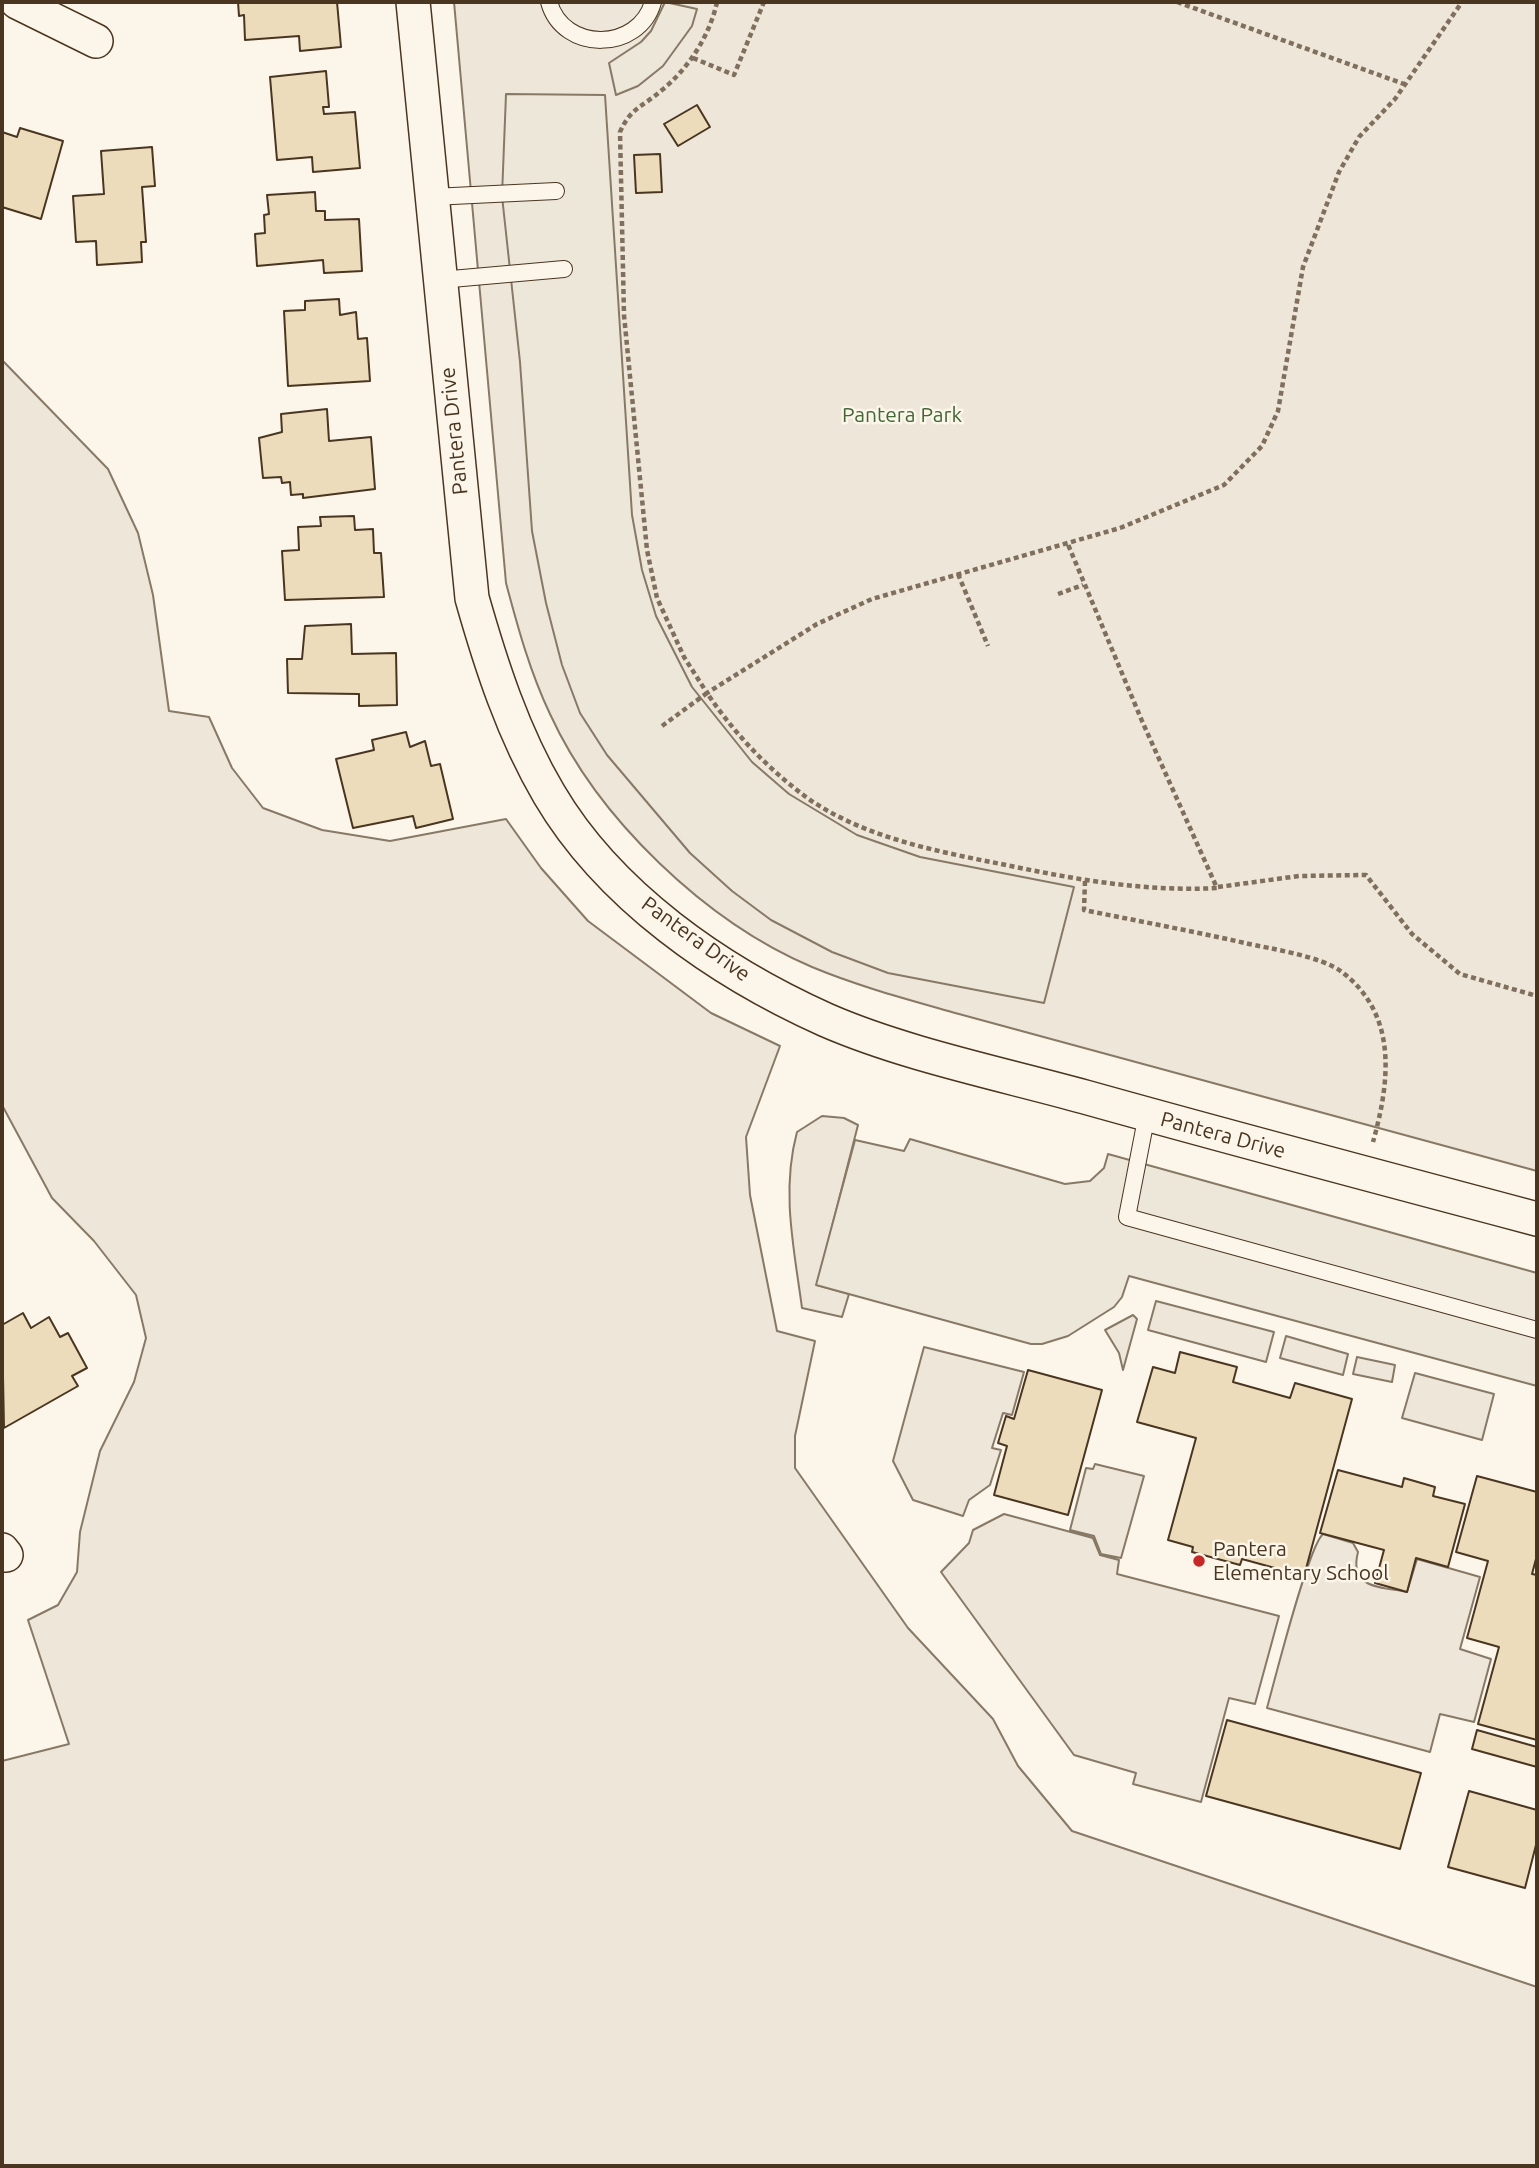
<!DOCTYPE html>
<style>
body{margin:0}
#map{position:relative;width:1539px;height:2168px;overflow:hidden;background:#fbf6e9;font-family:Ubuntu,sans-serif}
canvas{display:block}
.frame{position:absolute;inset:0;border:4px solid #4a3520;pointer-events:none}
</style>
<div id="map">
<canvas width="1539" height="2168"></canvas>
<div class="frame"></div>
</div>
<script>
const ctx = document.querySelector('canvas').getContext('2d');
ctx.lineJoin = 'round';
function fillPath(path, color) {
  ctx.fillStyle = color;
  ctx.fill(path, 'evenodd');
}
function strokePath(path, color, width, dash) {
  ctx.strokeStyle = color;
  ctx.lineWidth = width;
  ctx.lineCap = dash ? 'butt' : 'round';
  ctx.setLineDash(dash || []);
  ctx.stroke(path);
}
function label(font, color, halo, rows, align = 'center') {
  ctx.font = font + ' Ubuntu,sans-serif';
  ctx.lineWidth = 5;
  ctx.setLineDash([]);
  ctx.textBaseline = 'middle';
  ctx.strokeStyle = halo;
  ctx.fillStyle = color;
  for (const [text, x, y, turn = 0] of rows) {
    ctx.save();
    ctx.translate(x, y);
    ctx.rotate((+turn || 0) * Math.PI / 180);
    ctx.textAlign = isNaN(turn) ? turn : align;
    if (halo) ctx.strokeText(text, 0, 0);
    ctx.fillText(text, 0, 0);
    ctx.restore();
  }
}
const green = new Path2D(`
 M454,2H1537V1171L959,1014C910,1000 860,987 812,967C706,922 598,819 550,714C530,672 518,628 506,583Z
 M2,360L108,469L138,533L153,595L169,711L209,717L232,768L263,808L322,830L390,841L506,819L541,868L588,921L711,1013L780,1046L746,1137L750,1195L777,1331L815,1341L795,1436V1468L908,1628L993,1719L1018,1766L1072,1831L1537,1987V2166H2V1761L69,1744L28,1620L58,1605L77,1572L80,1532L100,1451L134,1382L146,1338L136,1295L94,1241L52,1198L2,1105Z
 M822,1116L844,1118L858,1125L817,1285L849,1294L842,1317L802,1308C794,1248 781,1191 797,1132Z
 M1156,1301L1274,1332L1266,1362L1148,1330Z
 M1133,1315L1137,1319L1123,1370L1119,1353L1105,1330Z
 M1286,1336L1348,1354L1343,1375L1280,1358Z
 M924,1347L1024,1372L1012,1415L1003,1413L992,1448L1001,1450L990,1485L969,1500L963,1516L913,1500L893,1461Z
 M1357,1357L1395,1365L1392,1382L1353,1374Z
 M1415,1373L1494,1394L1482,1440L1402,1418Z
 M1095,1464L1144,1476L1121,1558L1101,1554L1094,1536L1070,1530L1086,1468L1093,1469Z
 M1004,1514L1093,1538L1100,1555L1119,1560L1117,1574L1279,1616L1255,1704L1229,1698L1201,1802L1133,1784L1136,1773L1074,1755L941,1572L969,1543L973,1530Z
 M1323,1534L1353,1543L1358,1552C1348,1590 1384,1587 1407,1592L1417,1559L1480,1577L1460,1649L1491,1659L1474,1722L1440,1714L1430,1752L1267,1708C1275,1679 1308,1547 1323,1534Z`);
fillPath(green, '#ede6d9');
strokePath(green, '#887966', 2);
const parking = new Path2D(`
 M665,2L697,9L692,26L663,66L638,86L616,95L609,63L641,42L651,31Z
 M506,94L605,95L632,515L642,570L656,616L692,687L752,762L789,794L857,835L920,857L1074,887L1044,1003L888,973L832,952L771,920L732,891L690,853L607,755L580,713L562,665L546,603L532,531L520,362L502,196Z
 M910,1139L1065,1184L1090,1181L1104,1168L1108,1154L1537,1273V1386L1129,1276L1122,1297L1114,1307L1068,1336L1042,1344H1031L816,1285L855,1140L904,1151Z`);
fillPath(parking, '#ede7d9');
strokePath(parking, '#887966', 2);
const building = new Path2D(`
 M238,2H337L341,47L300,51L299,36L245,40L244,15L239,16Z
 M326,71L329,107H323L324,114L355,112L360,168L313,172L312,157L277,160L270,77Z
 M697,105L710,127L678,146L664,124Z
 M20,128L63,141L41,219L2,207V132L17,137Z
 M152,147L155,186L142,187L146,242H141L142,262L97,265L96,241L76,242L73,196L104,194L101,151Z
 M660,154L662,192L636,193L634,155Z
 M315,192L316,211H325V220L359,219L362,271L324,273L323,260L257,266L255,234L265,233L264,215L269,214L267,195Z
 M339,299L340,315L356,312L358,339L367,338L370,381L288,386L284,311L305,310V301Z
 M327,409L329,441L371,437L375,489L303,498V494L291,495L290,482L282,483L281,477L263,478L259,438L282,432L281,414Z
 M354,516L355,530L373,529L374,553H381L384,597L285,600L282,551L299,550L298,527L321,526L320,517Z
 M351,624L352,654L396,653L397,705L359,706V694L288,693L287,659H302L305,626Z
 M406,732L410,747L425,741L431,766L440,764L453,819L416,828L413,816L353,828L336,759L374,750L372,740Z
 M23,1313L31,1328L49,1317L60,1337L68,1333L87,1368L72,1376L78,1386L4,1428L2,1325Z
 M1180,1352L1237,1367L1233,1382L1290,1398L1295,1383L1352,1399L1304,1576L1242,1559L1240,1565L1192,1552L1193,1547L1168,1540L1196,1438L1137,1422L1153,1367L1175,1373Z
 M1028,1370L1102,1390L1068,1515L994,1495L1007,1446L998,1443L1006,1416L1014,1419Z
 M1338,1470L1402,1487L1404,1478L1435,1487L1433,1496L1465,1504L1448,1567L1416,1558L1407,1592L1375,1583L1384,1550L1320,1533Z
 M1477,1476L1537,1492V1555L1532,1574L1537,1575V1740L1478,1724L1499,1647L1467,1638L1488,1561L1456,1552Z
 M1227,1720L1421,1773L1400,1849L1206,1796Z
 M1477,1730L1537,1747V1767L1472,1749Z
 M1469,1791L1537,1810V1841L1525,1888L1448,1867Z`);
fillPath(building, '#ecdcbc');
strokePath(building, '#4a3520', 2);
const lane = new Path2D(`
 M549,2C563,53 639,52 653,2
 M432,197L556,191
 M440,280L564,269
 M1147,1114L1127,1217L1537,1330`);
const street = new Path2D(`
 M17,2L96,41
 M413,2L472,598C491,665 513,733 549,794C609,896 719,972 826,1020C904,1054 1002,1074 1085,1097C1235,1139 1386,1179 1537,1219
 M2,1550L6,1555`);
strokePath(lane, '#4a3520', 18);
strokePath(street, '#4a3520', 36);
strokePath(new Path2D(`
 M717,2C710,35 689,68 662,90C643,107 631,107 620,132L624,315L647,550L657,598L684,657L707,693L817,624L872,599L1120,528L1224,485L1262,446L1278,411L1303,267L1339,172L1359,137L1395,99L1462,2
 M1177,2L1404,84
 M693,58L734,75L764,2
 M958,574L988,646
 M1058,594L1083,585
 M662,726L707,693C734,733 767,768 806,797C862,837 935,851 1001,864C1073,879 1144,892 1217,888L1142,721L1067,542
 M1085,881L1084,910C1138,921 1192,931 1245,943C1271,949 1321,956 1342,972C1398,1015 1390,1081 1373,1142
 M1218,887L1299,876L1366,875L1412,934L1460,974L1537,996`), '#7f6f5c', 4.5, [5, 3.5]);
strokePath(lane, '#fbf6e9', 16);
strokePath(street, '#fbf6e9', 33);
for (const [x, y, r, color] of [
 [1199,1561,7,"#c62828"]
]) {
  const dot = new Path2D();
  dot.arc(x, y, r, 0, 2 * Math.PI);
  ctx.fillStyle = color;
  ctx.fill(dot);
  strokePath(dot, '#fbf6e9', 2.5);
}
label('21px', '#436837', '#fbf6e9', [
 ["Pantera Park",902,415]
]);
label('21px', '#4a3520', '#fbf6e9', [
 ["Pantera Drive",454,431,-96],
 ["Pantera Drive",696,939,36],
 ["Pantera Drive",1223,1135,15]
]);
label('21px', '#4a3520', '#fbf6e9', [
 ["Pantera",1213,1549],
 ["Elementary School",1213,1573]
], 'left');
</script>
